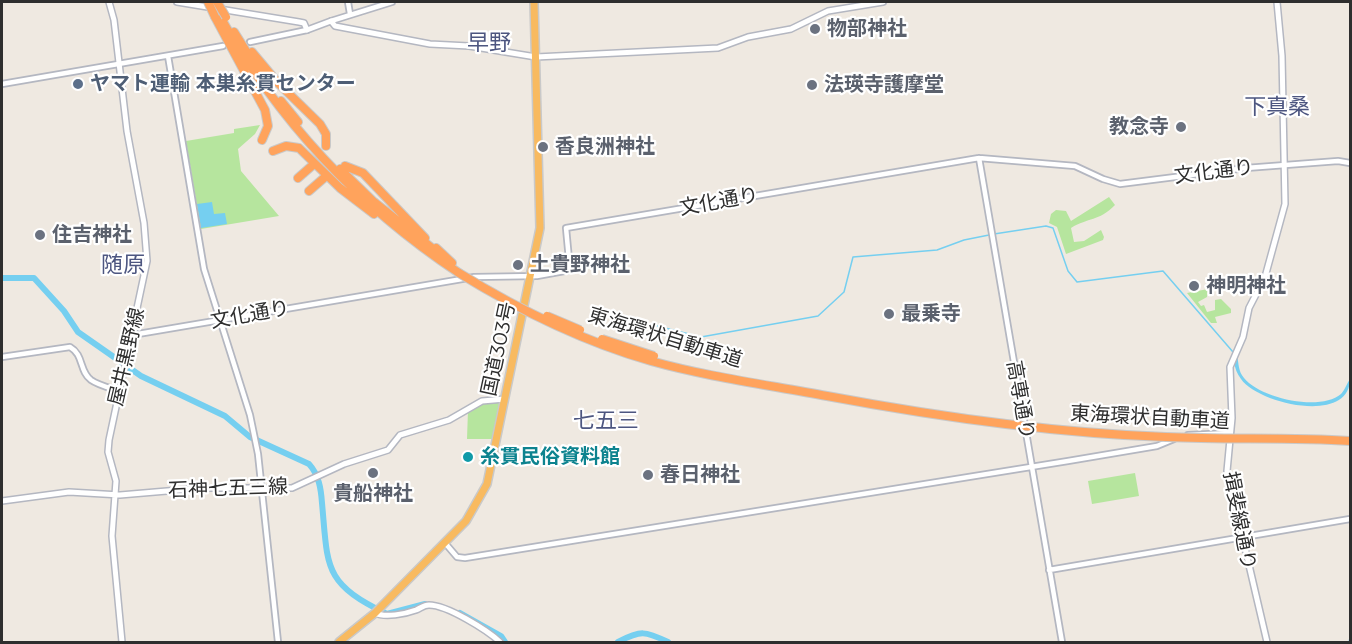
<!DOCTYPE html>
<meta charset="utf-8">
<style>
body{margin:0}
#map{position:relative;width:1352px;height:644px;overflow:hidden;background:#efe9e1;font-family:Montserrat,sans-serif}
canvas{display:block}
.frame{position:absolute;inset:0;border:3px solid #2e2e2e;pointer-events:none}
</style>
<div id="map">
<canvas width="1352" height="644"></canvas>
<div class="frame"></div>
</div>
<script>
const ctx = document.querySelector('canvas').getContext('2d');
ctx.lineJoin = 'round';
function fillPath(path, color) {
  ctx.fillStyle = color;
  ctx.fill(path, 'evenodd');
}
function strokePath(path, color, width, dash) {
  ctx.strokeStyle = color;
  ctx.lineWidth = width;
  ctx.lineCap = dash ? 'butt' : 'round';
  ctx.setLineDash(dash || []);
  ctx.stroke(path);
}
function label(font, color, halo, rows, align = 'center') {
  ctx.font = font + ' Montserrat,"Noto Sans JP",sans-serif';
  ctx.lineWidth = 4.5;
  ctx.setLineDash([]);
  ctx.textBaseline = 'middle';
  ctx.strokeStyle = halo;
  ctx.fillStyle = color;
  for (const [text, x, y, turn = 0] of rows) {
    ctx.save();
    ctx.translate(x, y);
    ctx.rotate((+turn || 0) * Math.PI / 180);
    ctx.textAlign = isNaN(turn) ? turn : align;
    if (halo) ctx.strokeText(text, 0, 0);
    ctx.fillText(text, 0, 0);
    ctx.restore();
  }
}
fillPath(new Path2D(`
 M260,125L255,134L238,149L241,171L279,216L201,229L186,141L234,133V129Z
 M1109,197L1115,205C1098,222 1089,217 1071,228L1074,242L1084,241L1101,230L1104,237L1103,240L1066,254L1057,227L1049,223L1051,214L1056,210L1066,211L1071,221Z
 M1208,289L1207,297L1198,302L1201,306L1204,305L1207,312L1215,310V300L1221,299L1231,309V313L1215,317L1217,323H1211L1187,293Z
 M501,401L494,439H467L468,410L481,403Z
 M1135,473L1139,496L1092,504L1088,481Z`), '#b6e59e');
fillPath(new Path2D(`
 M212,202L214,214L225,213L227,224L201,228L197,204Z
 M1237,355C1239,364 1238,371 1244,378C1260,398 1320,412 1341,394C1345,390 1347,383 1350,379C1350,425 1258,404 1241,379C1237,374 1235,368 1234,362Z`), '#75cff0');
strokePath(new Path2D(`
 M994,234L1046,226L1053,228L1068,271L1077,282L1163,271L1233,352
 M609,314L701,337L818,316L844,292L853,257L937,250L964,240L989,235
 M1349,642L1350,638`), '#75cff0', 1.5);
strokePath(new Path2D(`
 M2,278H34L64,311L78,332L141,376L225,416L250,437L309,464C319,475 321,489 322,503C328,568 323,583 387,614L425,604
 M460,613L501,636L505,642
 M618,642C641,630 645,631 668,642`), '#75cff0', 6);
const tertiary = new Path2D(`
 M348,2L350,14
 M331,21L392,2
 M250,42L307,30
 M168,56L204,269L250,415L258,454L278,642
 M2,84L223,46
 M979,158L1062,642
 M132,335L474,277L537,276L570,270L566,228L979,158L1075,166L1103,179L1120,184L1246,168L1338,161L1350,163
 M2,357L70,347C84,355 79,371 91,380C98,385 110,388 119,391
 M1188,435L1230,433
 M445,543L457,557L465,558L1068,461L1157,446L1174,439
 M1049,570L1350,519`);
const secondary = new Path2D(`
 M109,2L114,20L127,131L144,223L147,261L109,440L108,452L116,481L112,536L122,642
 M177,2L299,22L304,23L307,30L331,21L335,26L430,44L469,46L536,57L718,48L748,37L791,29L828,11L883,2
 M2,501L69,492L120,495L202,488H292L344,464L388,450L400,435L449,420L482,401L505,399
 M375,613C385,618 405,614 416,610C421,608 424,605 429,605C447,605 487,630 500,642
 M1267,642L1227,471L1232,418L1230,367L1243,337L1249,308L1265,277L1285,204L1282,56L1277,2`);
const trunk = new Path2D(`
 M339,642L375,613L466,521L487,484L540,228L534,2`);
const motorway = new Path2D(`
 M219,15C278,120 358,206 459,273
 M215,17L265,110L268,126L262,140
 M234,32L261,75
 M252,52L278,83L320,124L326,134V146
 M281,101L298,122
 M273,151L286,146L299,148L340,188L374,214
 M345,166L363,173L425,238
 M340,169L374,202L438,253
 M298,178L314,164
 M309,191L324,178
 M436,248L452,263`);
strokePath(tertiary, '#b4b7c1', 8);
strokePath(secondary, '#b4b7c1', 8);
strokePath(trunk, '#c9c9c9', 10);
strokePath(motorway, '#c9c9c9', 10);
strokePath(tertiary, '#fff', 4.5);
strokePath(secondary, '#fff', 5);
strokePath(trunk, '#f8ba60', 7);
strokePath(motorway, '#ffa35c', 8);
const motorwayBridge = new Path2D(`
 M208,2L215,17
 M217,2L226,17
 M459,273C519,310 582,341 651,361C708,377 769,385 827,396C939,417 1052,433 1166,437C1227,440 1289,437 1350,441
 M547,316L580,330
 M602,339L654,356`);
strokePath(motorwayBridge, '#c9c9c9', 10, []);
strokePath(motorwayBridge, '#ffa35c', 8);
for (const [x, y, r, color] of [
 [815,29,6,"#6b7280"],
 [78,84,6,"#5c6f8a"],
 [812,85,6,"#6b7280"],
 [1181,127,6,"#6b7280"],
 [543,147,6,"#6b7280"],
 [40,235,6,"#6b7280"],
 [518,265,6,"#6b7280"],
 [1194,286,6,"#6b7280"],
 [889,314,6,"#6b7280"],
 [468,457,6,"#0f9aa8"],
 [373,473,6,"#6b7280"],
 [648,475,6,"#6b7280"]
]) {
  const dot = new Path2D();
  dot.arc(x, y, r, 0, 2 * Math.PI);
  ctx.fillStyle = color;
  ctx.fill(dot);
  strokePath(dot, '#fff', 2);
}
label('bold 20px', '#5b616d', '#fff', [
 ["物部神社",827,29],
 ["法瑛寺護摩堂",824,85],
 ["教念寺",1169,127,"right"],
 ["香良洲神社",555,147],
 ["住吉神社",52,235],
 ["土貴野神社",530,265],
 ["神明神社",1206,286],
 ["最乗寺",901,314],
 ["春日神社",660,475],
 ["貴船神社",373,494,"center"]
], 'left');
label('bold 20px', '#4e5e75', '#fff', [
 ["ヤマト運輸 本巣糸貫センター",90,84]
], 'left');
label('20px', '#2e2e2e', '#fff', [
 ["文化通り",1214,172,-7],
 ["文化通り",719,202,-10],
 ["文化通り",250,315,-10],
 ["東海環状自動車道",665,338,17],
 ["国道303号",499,349,-78],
 ["屋井黒野線",127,357,-77],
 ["高専通り",1020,400,80],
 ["東海環状自動車道",1150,418,3],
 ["石神七五三線",228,489,-2],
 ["揖斐線通り",1239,521,79]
]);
label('bold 20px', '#0d838f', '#fff', [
 ["糸貫民俗資料館",480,457]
], 'left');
label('22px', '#4d5680', '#fff', [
 ["早野",489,44],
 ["下真桑",1277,108],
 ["随原",123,266],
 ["七五三",606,422]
]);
</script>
